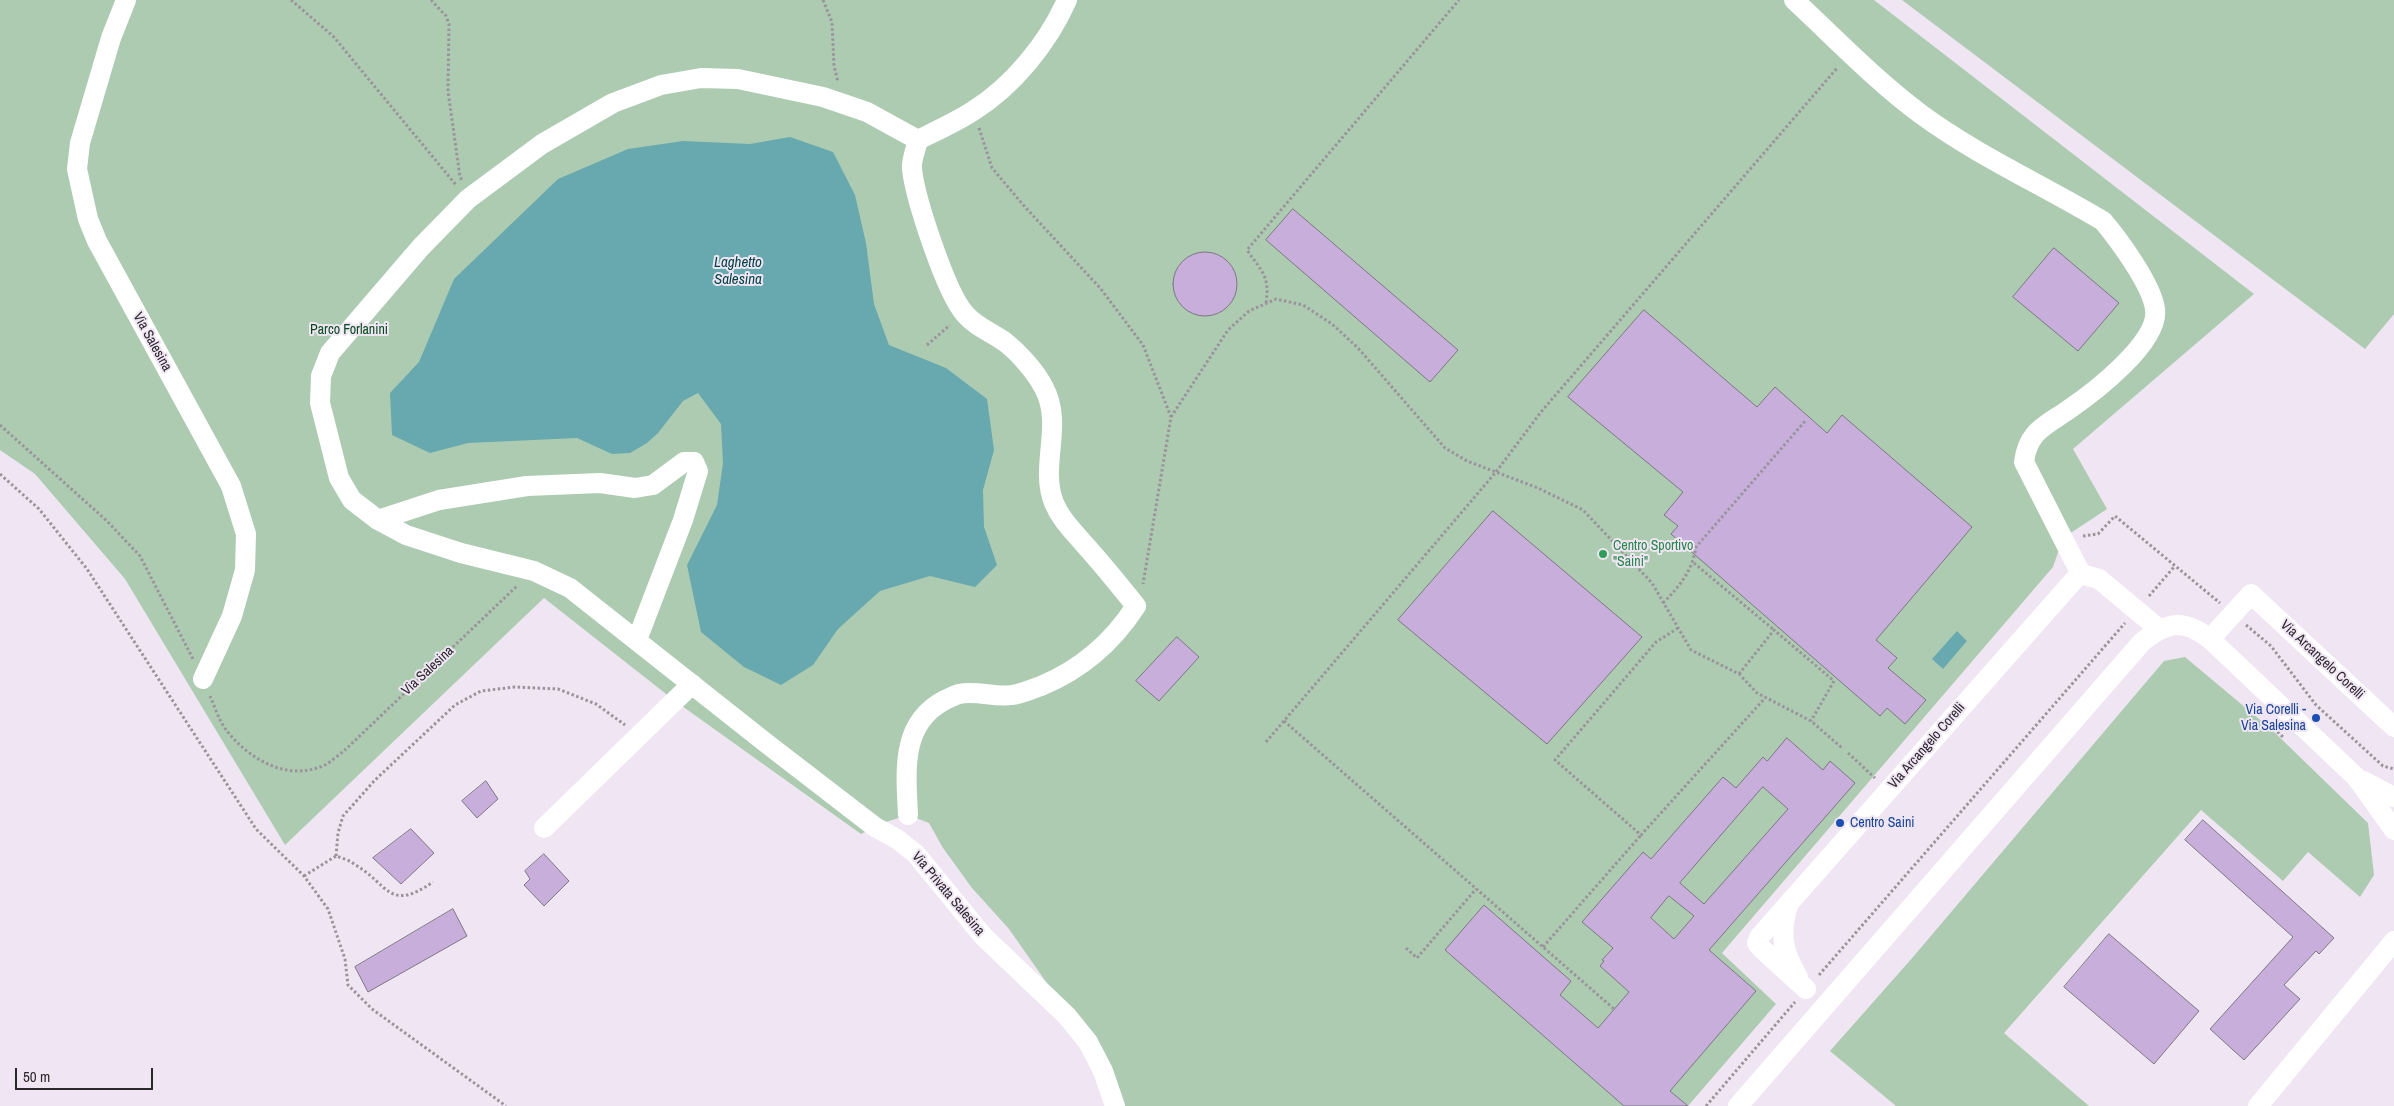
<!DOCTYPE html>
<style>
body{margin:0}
#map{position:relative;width:2394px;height:1106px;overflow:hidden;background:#f0e6f3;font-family:"Archivo Narrow",sans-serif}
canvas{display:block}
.scale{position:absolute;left:15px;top:1068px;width:138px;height:22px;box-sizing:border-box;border:2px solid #2b282d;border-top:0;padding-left:6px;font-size:15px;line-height:18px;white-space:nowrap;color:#2b282d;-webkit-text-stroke:4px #f0e6f3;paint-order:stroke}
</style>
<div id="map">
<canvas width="2394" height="1106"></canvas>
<div class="scale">50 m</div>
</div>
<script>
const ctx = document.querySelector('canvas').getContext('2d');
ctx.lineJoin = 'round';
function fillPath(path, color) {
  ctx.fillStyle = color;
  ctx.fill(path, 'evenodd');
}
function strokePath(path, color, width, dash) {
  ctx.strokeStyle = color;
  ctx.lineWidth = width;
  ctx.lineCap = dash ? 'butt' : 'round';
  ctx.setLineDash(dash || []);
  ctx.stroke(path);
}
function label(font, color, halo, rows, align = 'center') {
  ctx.font = font + ' "Archivo Narrow",sans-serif';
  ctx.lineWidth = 4;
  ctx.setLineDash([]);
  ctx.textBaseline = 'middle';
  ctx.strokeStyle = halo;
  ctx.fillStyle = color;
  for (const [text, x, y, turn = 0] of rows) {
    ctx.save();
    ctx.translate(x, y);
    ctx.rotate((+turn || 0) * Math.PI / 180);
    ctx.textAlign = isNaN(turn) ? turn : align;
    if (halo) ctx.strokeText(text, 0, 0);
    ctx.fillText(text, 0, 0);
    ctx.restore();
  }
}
fillPath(new Path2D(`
 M0,0H1874L2254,294L2073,449L2107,509L2063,538L2053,567L1722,953L1776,1004L1688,1106H1114L1065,1009L1009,929L972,888L943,848L929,823L908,815L886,822L861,834L675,701L544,598L285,845L125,579L35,474L0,450Z
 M1902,0H2394V314L2365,349Z
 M2185,657L2271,729L2368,823L2374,875L2360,897L2308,852L2283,881L2201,810L2004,1033L2089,1106H1896L1830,1051L1913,957L2164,661Z`), '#adcbb1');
fillPath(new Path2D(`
 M790,137L833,152L855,195L866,243L874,304L889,345L946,368L987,399L994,450L983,490L984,527L997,565L975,587L930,576L880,591L838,629L813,665L781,685L744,667L701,632L687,565L717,505L723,463L721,424L698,393L683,401L658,433L647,443L630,453L612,454L577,438L468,443L430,453L392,435L390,393L419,362L454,279L558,179L628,149L683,141L750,144Z
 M1957,631L1967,641L1943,669L1932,659Z`), '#67a9af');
const building = new Path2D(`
 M1293,209L1458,350L1430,382L1266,240Z
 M2054,248L2119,303L2078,351L2013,297Z
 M1173 284a32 32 0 1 1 64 0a32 32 0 1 1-64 0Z
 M1644,310L1757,407L1775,387L1827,433L1842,415L1972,527L1876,640L1897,658L1888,668L1926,700L1905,724L1887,708L1880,716L1671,534L1678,526L1664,515L1683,492L1568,397Z
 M1493,511L1642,637L1547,744L1398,620Z
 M1177,637L1199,657L1159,701L1136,681Z
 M1787,738L1823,770L1830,761L1855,783L1709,950L1756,991L1670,1091L1688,1106H1624L1445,950L1484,905L1571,981L1560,995L1598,1028L1629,992L1600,966L1604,961L1602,960L1613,948L1582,922L1643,852L1651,859L1723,777L1736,788L1763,757L1767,761ZM1763,787L1788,809L1704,904L1680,883ZM1669,896L1694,916L1674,939L1651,918Z
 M486,781L498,799L477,818L462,801Z
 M2203,820L2334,938L2319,954L2316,951L2284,985L2300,999L2244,1060L2210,1029L2293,937L2185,840Z
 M411,829L434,853L401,884L373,858Z
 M544,854L569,881L544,906L524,885L530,879L525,871Z
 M453,909L467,936L368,992L355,967Z
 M2109,934L2199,1011L2154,1064L2064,987Z`);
fillPath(building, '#c8afdb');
strokePath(building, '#7d7683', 1);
strokePath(new Path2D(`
 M291,0L333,36L456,185
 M431,0L446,16L449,24L448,91L460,177L462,180
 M823,0L832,22L834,66L838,82
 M979,128L992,168L1025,207L1101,289L1143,345L1171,417L1143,584
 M1266,303C1270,276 1262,272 1247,250L1459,0
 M927,345L950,325
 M1171,417L1228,330L1249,311L1276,299L1303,305L1332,324L1358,348L1445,448L1467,461L1538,488L1583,510L1652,583L1691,650L1739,674L1757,693L1811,721L1842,748
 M0,425L107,521L140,556L193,659
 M0,474L39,509L87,569L256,829L304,876L328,909L345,959L348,985L372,1009L506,1106
 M2083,536L2098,534L2115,516L2220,603
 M1694,563L1774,630
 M2149,596L2174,567
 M1663,603C1680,586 1692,571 1696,547L1806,420
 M2246,625L2271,646L2316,705L2383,766L2394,769
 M1678,628L1656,642L1555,760L1641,835L1765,698
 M1739,674L1774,630L1834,681L1811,721
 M210,696C215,707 219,721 227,731C250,760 288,782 325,765C332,761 340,754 346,749L517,586
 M1284,721L1614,1009
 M2270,725L2284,738
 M1266,742L1496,472L1541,412L1838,67
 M1848,753L1875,778
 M336,856L338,833L343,816L375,780L455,705L481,691L515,687L558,689L596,704L625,725
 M304,876L336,856C342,858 349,860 354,864C389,884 388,913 433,882
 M1543,947L1641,835
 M1406,948L1417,958L1476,889
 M1819,975L2125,623
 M1706,1106L1795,1002`), '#9a939c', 3, [2.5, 2.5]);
strokePath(new Path2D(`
 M126,0L111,38L80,143L77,169L88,219L97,241L231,486L246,534L245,570L232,616L203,679
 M1794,0C1836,39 1876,81 1922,115C1978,156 2043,185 2103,221C2119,240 2152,285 2155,309C2160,342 2093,393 2068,410C2045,426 2028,431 2024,462L2081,574
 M918,140L867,112L823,97L738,79L701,78L661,85L613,103L542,144L468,199L421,247L330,353L321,376L320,403L339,478L352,500L378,520L406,535L461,553L534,571L570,588L766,743L875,827L897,839L916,854L983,936L1067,1016L1088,1042L1103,1071L1115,1106
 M378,520L439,500L527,486L600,483L635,488L653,485L684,462H694L698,471L683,520L637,640
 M2210,639L2251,594L2394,727
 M2363,781L2394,797
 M908,815C906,772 900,723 945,700C950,698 955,695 959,694C977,690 995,698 1012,695C1022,694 1032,689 1041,686C1082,669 1112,643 1136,606C1120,586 1103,565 1085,545C1074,532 1061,520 1054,503C1039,466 1064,425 1044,388C1036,372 1019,353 1005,342C991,332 976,327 965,314C946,293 915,198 912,169C911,160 916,149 918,140C936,131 956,122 973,111C1013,86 1048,43 1067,0
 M544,828L692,684
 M1788,906C1779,934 1783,952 1798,977
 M1806,989L1762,949L1757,943L1760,936L2075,579L2081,574L2099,579L2159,629
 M1738,1106L2142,642C2167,622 2183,618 2210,639L2356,777L2394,830
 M2258,1106L2394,941`), '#fff', 20);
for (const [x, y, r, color] of [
 [1603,554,5,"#2e9e5b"],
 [2316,718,5,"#1a4fb4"],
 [1840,823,5,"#1a4fb4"]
]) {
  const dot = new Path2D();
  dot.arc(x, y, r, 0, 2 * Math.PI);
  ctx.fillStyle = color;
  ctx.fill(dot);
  strokePath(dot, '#f0e6f3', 2);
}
label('14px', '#054a1d', '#f0e6f3', [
 ["Parco Forlanini",349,330]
]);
label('14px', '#2b282d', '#f0e6f3', [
 ["Via Salesina",152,342,61],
 ["Via Arcangelo Corelli",2322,660,43],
 ["Via Salesina",428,671,-43],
 ["Via Arcangelo Corelli",1927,746,-49],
 ["Via Privata Salesina",948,894,50]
]);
label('14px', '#27864d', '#f0e6f3', [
 ["Centro Sportivo",1613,546],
 ["\"Saini\"",1613,562]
], 'left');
label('14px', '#164399', '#f0e6f3', [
 ["Via Corelli -",2306,710],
 ["Via Salesina",2306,726],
 ["Centro Saini",1850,823,"left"]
], 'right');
label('italic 15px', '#014248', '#f0e6f3', [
 ["Laghetto",738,263],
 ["Salesina",738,280]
]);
</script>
